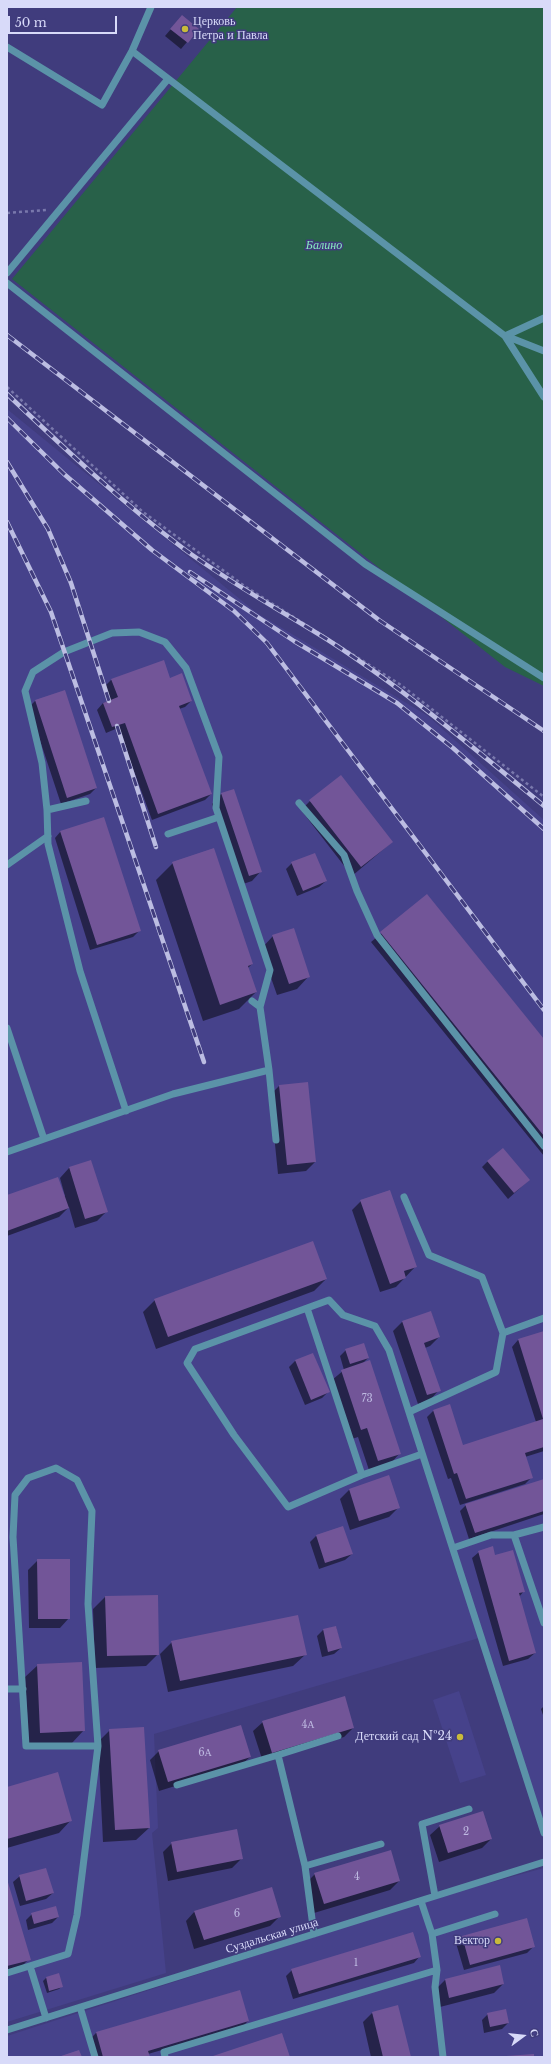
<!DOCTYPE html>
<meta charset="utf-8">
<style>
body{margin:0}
#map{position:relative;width:551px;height:2064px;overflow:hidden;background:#403c7d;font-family:"Libre Baskerville",serif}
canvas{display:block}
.frame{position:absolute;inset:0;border:8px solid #d8daf9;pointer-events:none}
.north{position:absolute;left:503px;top:2016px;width:40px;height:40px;-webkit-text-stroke:3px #403c7d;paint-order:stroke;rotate:75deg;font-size:11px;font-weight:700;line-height:16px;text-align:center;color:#d8daf9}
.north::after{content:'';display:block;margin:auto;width:14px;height:18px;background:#d8daf9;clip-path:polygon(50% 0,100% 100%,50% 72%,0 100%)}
.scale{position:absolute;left:8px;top:16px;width:109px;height:18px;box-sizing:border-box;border:2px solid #d8daf9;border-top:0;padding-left:5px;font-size:12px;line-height:14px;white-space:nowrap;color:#d8daf9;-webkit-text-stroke:3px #403c7d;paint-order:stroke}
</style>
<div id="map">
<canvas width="551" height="2064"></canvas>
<div class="frame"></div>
<div class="north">С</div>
<div class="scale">50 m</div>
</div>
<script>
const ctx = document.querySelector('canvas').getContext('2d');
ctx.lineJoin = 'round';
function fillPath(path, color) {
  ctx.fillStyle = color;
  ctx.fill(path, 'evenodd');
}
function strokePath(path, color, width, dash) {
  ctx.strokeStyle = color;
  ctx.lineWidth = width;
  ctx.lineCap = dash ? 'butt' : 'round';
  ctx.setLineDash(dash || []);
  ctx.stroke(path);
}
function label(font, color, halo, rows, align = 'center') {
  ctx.font = font + ' "Libre Baskerville",serif';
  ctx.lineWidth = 3;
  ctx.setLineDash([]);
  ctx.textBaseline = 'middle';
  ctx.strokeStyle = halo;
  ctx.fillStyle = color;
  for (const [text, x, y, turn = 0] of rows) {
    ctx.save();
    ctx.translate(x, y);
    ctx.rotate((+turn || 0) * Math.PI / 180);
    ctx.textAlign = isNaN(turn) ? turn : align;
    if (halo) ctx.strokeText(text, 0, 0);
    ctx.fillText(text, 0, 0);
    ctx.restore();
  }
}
fillPath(new Path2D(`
 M7,409L257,613L428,716L544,820V1841L479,1638L154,1734L158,1828L152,1833L166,1973L7,2022Z
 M459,1691L486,1775L460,1783L433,1700Z
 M544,1868V2057H7V2036L434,1898Z`), '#46428b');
fillPath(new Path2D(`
 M237,7H544V686L505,667L12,279Z`), '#286149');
fillPath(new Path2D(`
 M182,16L198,29L181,49L165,36Z
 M169,679L191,701L185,707L179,709L211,794L205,800L152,820L118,728L106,733L97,710L103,703L111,701L105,686L111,680Z
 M64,691L96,788L90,794L61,804L29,707L35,701Z
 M233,790L261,871L252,881L240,885L212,804L221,794Z
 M310,801L392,842L352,876L301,810Z
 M61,831L140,930L133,937L90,950L55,838Z
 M173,863L252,964L248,968L256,992L239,1009L203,1021L156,880Z
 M292,863L326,881L319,887L297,896L286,869Z
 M427,895L544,1040V1156L371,942Z
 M273,936L309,976L297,989L277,995L261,949Z
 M279,1086L315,1162L306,1171L278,1174L270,1095Z
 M488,1161L529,1180L508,1199L482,1167Z
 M91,1162L106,1212L97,1221L75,1228L69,1207L59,1217L7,1236V1197L65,1196L60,1178L69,1168Z
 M361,1201L416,1266L396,1287L380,1292L352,1210Z
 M326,1279L314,1291L156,1349L143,1312L155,1300Z
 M431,1312L439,1337L430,1346L425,1348L439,1390L430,1400L418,1404L393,1331L402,1322Z
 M544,1332V1451L525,1457L532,1477L525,1484L460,1505L451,1478L448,1479L427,1417L434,1410L463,1446L536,1422L512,1347L518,1340Z
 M346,1350L368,1358L362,1364L400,1453L391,1463L369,1470L358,1437L352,1439L332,1380L344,1370L340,1356Z
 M313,1354L328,1392L322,1398L305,1405L289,1367L295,1361Z
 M388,1477L398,1508L389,1517L350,1530L340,1499L349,1490Z
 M544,1480V1514L469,1539L460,1511L466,1505Z
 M316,1536L352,1554L345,1560L319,1569L310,1542Z
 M479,1552L495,1556L524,1591L519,1597L535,1653L528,1659L503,1666L472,1558Z
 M38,1560L69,1618L60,1628H29L28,1570Z
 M105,1597L158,1654L146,1666L95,1668L93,1609Z
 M336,1627L341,1648L334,1654L322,1657L317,1636L323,1630Z
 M172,1642L306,1654L293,1666L168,1692L160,1654Z
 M38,1665L84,1730L72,1743L29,1745L25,1677Z
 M544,1706V1718L541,1709Z
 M263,1722L353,1728L344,1737L263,1762L253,1731Z
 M110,1730L149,1828L136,1840L103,1842L98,1742Z
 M159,1751L250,1757L240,1766L159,1791L150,1760Z
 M7,1788L71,1820L59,1833L7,1848Z
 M440,1826L491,1839L482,1848L439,1862L430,1835Z
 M172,1843L242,1858L232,1868L168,1881L163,1852Z
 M315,1874L399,1881L390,1890L314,1913L306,1883Z
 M20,1876L53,1893L46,1899L20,1906L13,1882Z
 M7,1881L29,1959L17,1971L7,1974Z
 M195,1911L279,1917L270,1926L194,1949L186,1921Z
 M32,1914L58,1917L52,1923L28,1930L26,1920Z
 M463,1937L534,1946L527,1953L464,1970L456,1943Z
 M420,1956L414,1963L293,1999L286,1976L292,1970Z
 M58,1974L62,1986L59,1989L47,1993L43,1981L46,1978Z
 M445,1980L503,1984L494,1993L440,2007L436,1989Z
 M239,1991L248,2021L242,2027L148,2054L149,2057H95L90,2039L96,2033Z
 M372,2013L410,2057H371L363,2022Z
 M488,2014L508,2023L502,2029L484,2033L482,2020Z`), '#0007');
fillPath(new Path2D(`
 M182,15L199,29L188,43L170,29Z
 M164,660L170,678L182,673L192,701L179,706L212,794L158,814L125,723L112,727L103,703L118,697L111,679Z
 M65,690L97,788L67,798L35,700Z
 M341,775L393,842L361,867L309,800Z
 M234,789L262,872L249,876L221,793Z
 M104,817L141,931L97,945L60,831Z
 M214,848L253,964L248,966L257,992L220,1005L172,862Z
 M315,853L327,881L303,891L291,862Z
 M427,894L544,1039V1136L380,932Z
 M294,928L310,977L289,984L272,935Z
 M308,1082L316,1162L287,1165L279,1085Z
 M503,1148L530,1180L514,1193L487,1161Z
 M91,1160L108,1212L85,1219L69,1167Z
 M58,1177L69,1208L7,1231V1195Z
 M390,1190L417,1267L404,1271L406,1278L390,1284L360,1200Z
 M313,1241L327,1279L168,1337L154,1299Z
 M431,1311L440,1337L424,1343L441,1391L427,1395L402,1321Z
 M544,1331V1447L525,1453L533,1478L466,1499L457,1473L454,1474L433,1410L450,1404L463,1445L543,1419L518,1339Z
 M364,1343L369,1358L350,1364L345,1349Z
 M313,1353L330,1392L311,1400L295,1360Z
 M370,1360L401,1454L378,1461L367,1428L361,1430L341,1370Z
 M389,1475L400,1508L359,1521L349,1489Z
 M544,1479V1511L475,1533L465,1504Z
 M343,1526L353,1554L325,1563L316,1535Z
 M493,1546L495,1555L513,1550L525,1592L519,1593L536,1653L509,1661L478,1551Z
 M37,1559H70V1619H38Z
 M158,1595L159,1655L107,1656L105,1596Z
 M298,1615L307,1655L180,1681L171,1641Z
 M336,1626L342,1648L328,1652L323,1629Z
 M82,1662L85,1731L40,1733L37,1664Z
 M345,1696L354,1728L272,1753L262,1721Z
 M241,1725L251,1757L168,1782L158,1750Z
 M144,1727L150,1828L115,1830L109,1729Z
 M58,1772L72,1821L7,1839V1787Z
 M483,1811L492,1839L448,1853L439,1825Z
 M237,1829L243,1859L177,1872L171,1842Z
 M391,1850L400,1881L324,1904L314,1873Z
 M46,1868L54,1893L26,1901L19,1875Z
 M7,1879L31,1960L7,1966Z
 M272,1887L281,1917L204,1940L194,1911Z
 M56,1906L59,1917L34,1924L31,1913Z
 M527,1918L535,1947L470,1965L462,1936Z
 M413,1932L421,1957L299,1994L291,1969Z
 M500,1965L504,1984L449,1998L445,1979Z
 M59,1973L63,1987L49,1991L46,1977Z
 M240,1990L249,2021L148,2051L150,2057H103L96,2032Z
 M398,2005L411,2057H383L372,2012Z
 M506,2009L509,2023L490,2027L487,2013Z
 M282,2033L290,2057H210Z
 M79,2050L82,2057H58Z
 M534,2054V2057H506V2056Z`), '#725598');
strokePath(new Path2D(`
 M7,213L46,210
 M7,387L143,512L246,587L401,685L544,797`), '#7978ac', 2.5, [3, 3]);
strokePath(new Path2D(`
 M7,47L102,105L132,51L151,7
 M132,51L505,336L544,397
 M7,273L168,79
 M7,283L365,564L544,678
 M505,336L544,318
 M506,336L544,351
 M86,801L47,810L48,844L80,971L126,1111
 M299,803L344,855L357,891L377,935L544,1146
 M47,810L42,763L25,691L33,672L64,652L112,633L139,632L165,642L186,668L219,757L216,808L270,970L260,1007
 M168,834L219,817
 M7,865L48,836
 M7,1028L44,1139
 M269,1070L276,1140
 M7,1152L173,1094L269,1070L260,1007L252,1001
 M404,1197L429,1255L482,1277L503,1333
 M307,1308L362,1475
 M409,1412L496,1372L503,1333L544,1318
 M422,1454L362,1475L288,1507L234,1435L187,1363L195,1349L329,1300L343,1315L375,1326L389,1350L544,1833
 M56,1468L77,1480L92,1511L88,1604L98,1746H26L13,1537L15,1495L28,1478Z
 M544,1527L514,1535L544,1623
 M453,1548L491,1535H514
 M7,1689H23
 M278,1755L338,1736
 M177,1785L278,1755L305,1866L314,1934
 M305,1866L381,1844
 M435,1896L422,1824L469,1809
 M421,1901L432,1934L437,1970L435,1987L443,2057
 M432,1934L495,1914
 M30,1966L46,2018
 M7,1973L68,1954L77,1915L98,1746
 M80,2007L95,2057
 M7,2030L544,1862
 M165,2057L164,2052L437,1970`), '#5b93a8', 7);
const rail = new Path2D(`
 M7,335L379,620L544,731
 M7,394C64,448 121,502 184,549C230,583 280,610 328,640C404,689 474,748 544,806
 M7,418L64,474L152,550L234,611L267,643L544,1010
 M7,462L48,529L71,583L109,701
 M7,522L51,612L204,1062
 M190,572L294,641L397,703L453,748L544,829
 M117,726L156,847`);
strokePath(rail, '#bcbde2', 4.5);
strokePath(rail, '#403c7d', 3, [9]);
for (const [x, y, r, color] of [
 [185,29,4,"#c9bb3a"],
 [460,1737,4,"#c9bb3a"],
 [498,1941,4,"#c9bb3a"]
]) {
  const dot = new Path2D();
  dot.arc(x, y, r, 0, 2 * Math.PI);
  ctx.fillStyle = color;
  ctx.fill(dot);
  strokePath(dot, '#403c7d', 1.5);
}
label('10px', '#beb9e1', null, [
 ["73",367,1399],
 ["4А",308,1725],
 ["6А",205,1753],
 ["2",466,1832],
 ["4",357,1877],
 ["6",237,1914],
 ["1",356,1963]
]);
label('12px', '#d8daf9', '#403c7d', [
 ["Церковь",193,22,"left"],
 ["Петра и Павла",193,36,"left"],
 ["Детский сад №24",452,1737],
 ["Вектор",490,1941]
], 'right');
label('italic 12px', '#86ecbd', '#403c7d', [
 ["Балино",324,246]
]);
label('12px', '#d8daf9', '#403c7d', [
 ["Суздальская улица",272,1936,-17]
]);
</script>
